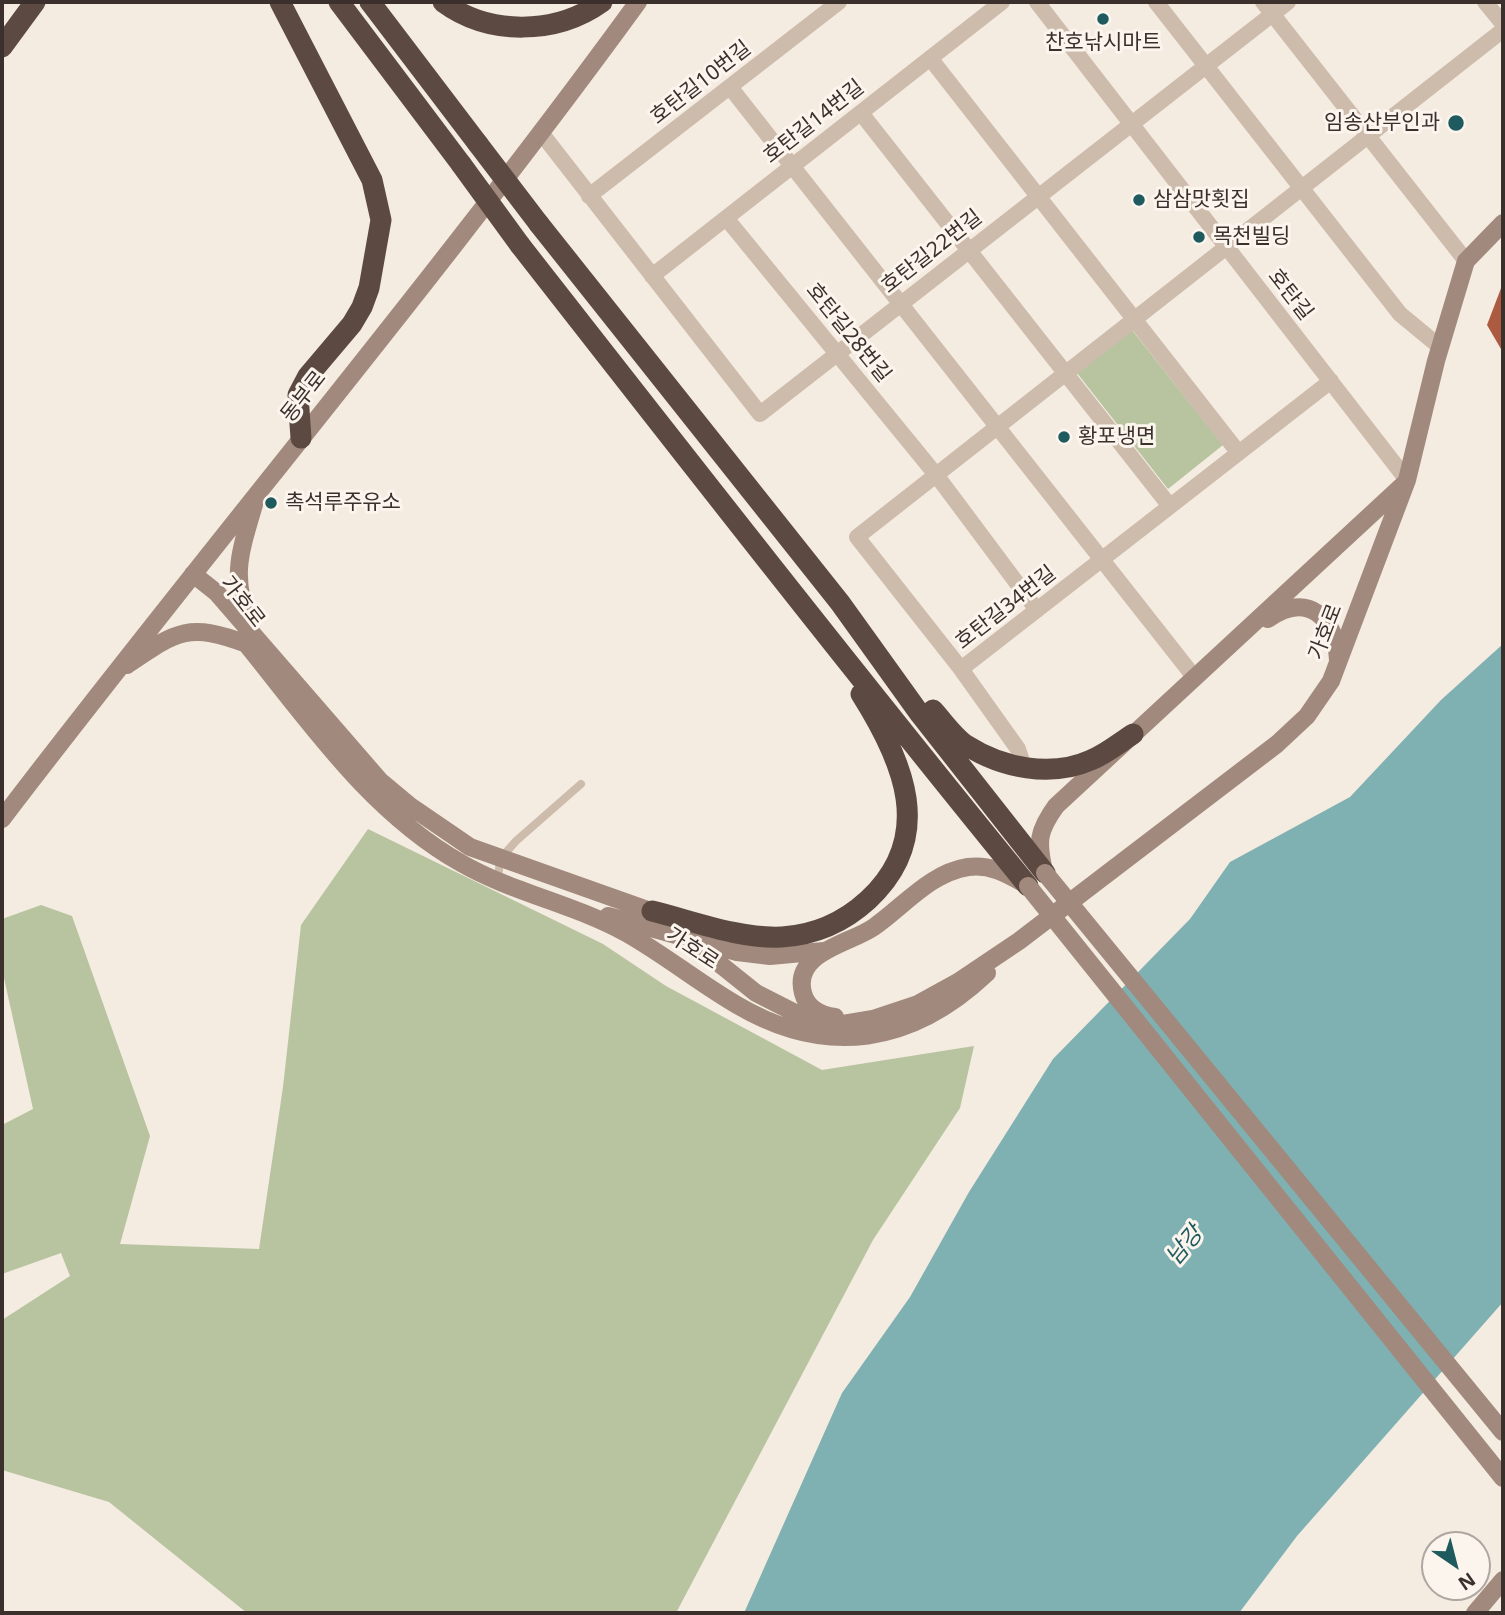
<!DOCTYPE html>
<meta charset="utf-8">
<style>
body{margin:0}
#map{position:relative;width:1505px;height:1615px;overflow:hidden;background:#f4ebe1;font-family:"Noto Sans",sans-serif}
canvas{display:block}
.frame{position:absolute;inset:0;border:4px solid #3b302b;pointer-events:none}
.north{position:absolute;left:1421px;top:1531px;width:70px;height:70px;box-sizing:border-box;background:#fbf5ee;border:2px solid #aea6a0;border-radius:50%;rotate:145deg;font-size:19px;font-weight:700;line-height:28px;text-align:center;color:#3b302b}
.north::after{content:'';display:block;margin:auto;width:24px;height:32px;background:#1f5a5e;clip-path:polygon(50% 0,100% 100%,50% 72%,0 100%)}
</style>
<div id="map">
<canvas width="1505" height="1615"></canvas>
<div class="frame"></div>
<div class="north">N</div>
</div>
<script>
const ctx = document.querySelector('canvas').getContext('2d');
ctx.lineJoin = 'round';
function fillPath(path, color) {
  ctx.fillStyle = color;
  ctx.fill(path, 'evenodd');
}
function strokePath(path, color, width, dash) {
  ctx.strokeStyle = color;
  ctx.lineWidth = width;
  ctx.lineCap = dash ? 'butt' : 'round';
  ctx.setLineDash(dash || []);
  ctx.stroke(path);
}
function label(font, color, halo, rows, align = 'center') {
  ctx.font = font + ' "Noto Sans","Noto Sans KR",sans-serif';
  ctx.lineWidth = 6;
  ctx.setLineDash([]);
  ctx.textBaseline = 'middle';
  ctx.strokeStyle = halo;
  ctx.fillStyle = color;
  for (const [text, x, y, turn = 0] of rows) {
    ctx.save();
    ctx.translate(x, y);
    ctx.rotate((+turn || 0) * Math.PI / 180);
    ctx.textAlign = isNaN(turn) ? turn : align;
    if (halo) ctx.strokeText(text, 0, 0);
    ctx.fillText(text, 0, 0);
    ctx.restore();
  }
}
fillPath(new Path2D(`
 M1132,330L1223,445L1168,489L1077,373Z
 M368,829L603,944L666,986L822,1070L974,1046L960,1108L873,1240L676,1613H247L109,1502L2,1470V1320L70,1276L61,1253L2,1274V1125L33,1109L2,969V919L41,905L72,916L150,1136L120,1244L259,1249L283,1087L301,925Z`), '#b8c4a0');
fillPath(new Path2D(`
 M1503,644V1302L1297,1536L1239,1613H744L842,1393L910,1297L969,1192L1053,1059L1190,919L1230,862L1350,797L1441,700Z`), '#7fb0b2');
strokePath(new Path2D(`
 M498,880L500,859L516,841L581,784`), '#cdbbac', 8);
strokePath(new Path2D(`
 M1037,2L1407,480
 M1156,2L1400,314L1440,347
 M1263,2L1466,261
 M1485,2L1503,24
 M930,58L1238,452
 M730,87L1195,678
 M861,113L1169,505
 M542,134L760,414L1288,2
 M589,196L839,2
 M726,218L937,476L1037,610
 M652,276L1002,2
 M961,669L1331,381
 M1024,767L1018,749L961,669L857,537L1503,30`), '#cdbbac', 16);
strokePath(new Path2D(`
 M193,574L217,593L380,781L410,806L470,847L656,913L756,993L813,1022L837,1025L873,1019L918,1004L958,982L1019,941L1277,744L1307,716L1331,681L1407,480L1436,361L1466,261L1503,223
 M1268,619C1307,591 1336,617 1338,660
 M249,623C230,573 241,551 255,501
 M248,646C312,725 371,812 461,863C513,893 574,904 626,933C665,955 699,983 737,1005C827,1058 912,1044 987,973
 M127,665C177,631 188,622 247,644
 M2,819C211,545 435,281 638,2
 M1044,871C1037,841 1038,831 1056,806L1405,483
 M608,916L737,952L770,956L824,951
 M835,1017C820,1015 807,1009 803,993C792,952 850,944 874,927C904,906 930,873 968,867C989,864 1006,873 1023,883
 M1475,1613L1503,1580`), '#a18a7d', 18);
strokePath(new Path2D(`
 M280,2L372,180L381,220L369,288L362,307L352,324L308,376L298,395L301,438
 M339,2L461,164
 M370,2L478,144
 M443,2C489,36 556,35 602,2
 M2,47L35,2
 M539,224L841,604L920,714L1045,873
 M520,245C688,460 856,675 1028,886
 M933,710C943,721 954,737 966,745C1002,768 1051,778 1091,760C1106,754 1119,743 1133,734
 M652,911C693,921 739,939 782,937C814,935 844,922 868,900C936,837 904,762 861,694`), '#5c4a42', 21);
strokePath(new Path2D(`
 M1045,873L1503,1432
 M1028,886L1503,1478`), '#a18a7d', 18);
strokePath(new Path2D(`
 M478,144L539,224
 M461,164L520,245`), '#5c4a42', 21);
fillPath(new Path2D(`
 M1503,283V348L1501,349L1487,325Z`), '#ac5a40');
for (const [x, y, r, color] of [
 [1103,19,7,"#1f5a5e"],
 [1456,123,9,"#1f5a5e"],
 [1139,200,7,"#1f5a5e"],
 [1199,237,7,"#1f5a5e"],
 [1064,437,7,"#1f5a5e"],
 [271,503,7,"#1f5a5e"]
]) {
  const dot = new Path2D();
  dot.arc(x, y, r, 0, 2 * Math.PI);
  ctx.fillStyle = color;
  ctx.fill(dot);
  strokePath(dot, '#fbf5ee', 2.5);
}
label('21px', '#3b302b', '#fbf5ee', [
 ["찬호낚시마트",1103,43,"center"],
 ["임송산부인과",1440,123,"right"],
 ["삼삼맛횟집",1153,200],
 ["목천빌딩",1213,237],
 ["황포냉면",1078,437],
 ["촉석루주유소",285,503]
], 'left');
label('21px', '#3b302b', '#fbf5ee', [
 ["호탄길10번길",701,83,-38],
 ["호탄길14번길",814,122,-38],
 ["호탄길22번길",932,252,-38],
 ["호탄길",1290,295,52],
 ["호탄길28번길",848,333,51],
 ["동부로",304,397,-52],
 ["가호로",242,602,52],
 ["호탄길34번길",1006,608,-38],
 ["가호로",1326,632,-69],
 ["가호로",692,949,33]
]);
label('italic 23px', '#1f5a5e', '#fbf5ee', [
 ["남강",1185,1246,-50]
]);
</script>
